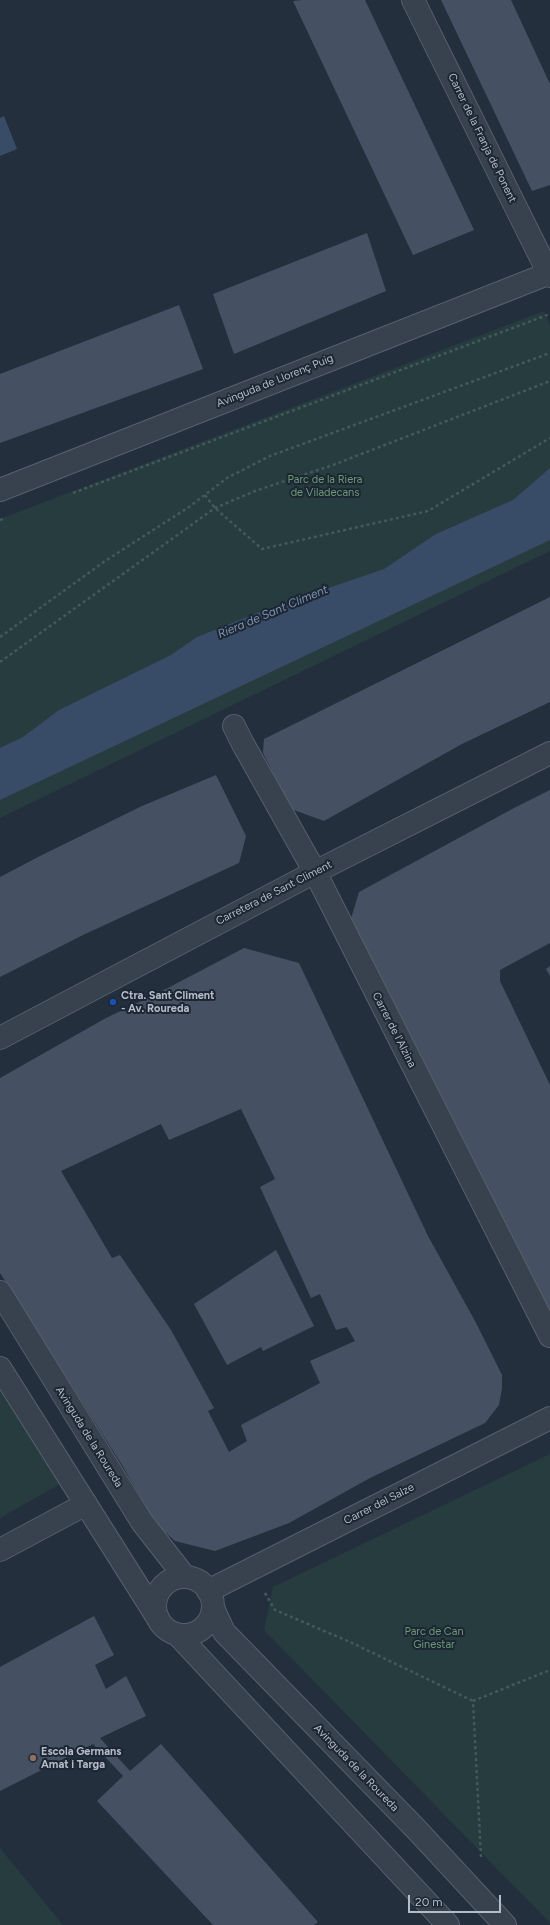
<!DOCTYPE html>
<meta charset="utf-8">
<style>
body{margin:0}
#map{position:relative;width:550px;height:1925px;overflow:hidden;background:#242f3e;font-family:Figtree,sans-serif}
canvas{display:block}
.scale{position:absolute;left:408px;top:1895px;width:93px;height:18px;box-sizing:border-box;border:2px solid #b4bcc9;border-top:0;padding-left:5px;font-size:12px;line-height:14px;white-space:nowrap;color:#b4bcc9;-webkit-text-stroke:3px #1d2633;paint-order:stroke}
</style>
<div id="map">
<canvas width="550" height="1925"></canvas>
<div class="scale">20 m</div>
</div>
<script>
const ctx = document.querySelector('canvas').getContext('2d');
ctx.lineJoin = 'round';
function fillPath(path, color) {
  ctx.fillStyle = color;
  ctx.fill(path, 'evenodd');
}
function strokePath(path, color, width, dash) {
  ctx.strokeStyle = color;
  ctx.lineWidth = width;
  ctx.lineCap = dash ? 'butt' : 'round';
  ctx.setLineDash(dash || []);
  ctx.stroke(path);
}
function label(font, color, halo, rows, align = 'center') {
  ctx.font = font + ' Figtree,sans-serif';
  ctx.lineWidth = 4;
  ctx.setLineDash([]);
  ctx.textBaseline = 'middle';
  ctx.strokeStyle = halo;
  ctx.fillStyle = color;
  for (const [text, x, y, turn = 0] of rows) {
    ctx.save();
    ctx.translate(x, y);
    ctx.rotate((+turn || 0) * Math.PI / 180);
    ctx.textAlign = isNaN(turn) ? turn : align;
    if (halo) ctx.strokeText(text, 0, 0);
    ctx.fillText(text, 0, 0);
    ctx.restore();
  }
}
fillPath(new Path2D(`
 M544,311L550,325V551L0,818V519Z
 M0,1391L62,1483L0,1518Z
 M550,1454V1923L264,1630L273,1587Z
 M0,1848L63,1925H0Z`), '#263c3f');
fillPath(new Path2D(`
 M4,116L17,149L0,156V118Z
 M550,468V540L0,800V748L23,737L59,710L171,655L197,637L270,608L384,569L436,534L513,500Z`), '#394c67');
fillPath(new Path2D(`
 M302,0H365L474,230L413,255L293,1Z
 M441,0H511L550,84V185L532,191Z
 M367,233L386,291L234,354L213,294Z
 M179,305L203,369L0,443V374Z
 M550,597V702L462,744L324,821L291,809L263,753L264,739Z
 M216,775L246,836L239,863L83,935L0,977V877L40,856L142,806Z
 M550,790V943L500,970V981L550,1085V1322L349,925L359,892L514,808Z
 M244,948L299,963L428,1236L475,1321L502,1375V1388L499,1405L485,1423L370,1478L289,1523L215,1551L175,1541L156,1524L122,1465L0,1273V1078L106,1018L164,990ZM241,1109L275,1179L260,1187L311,1298L320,1294L336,1330L347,1327L355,1341L310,1361L320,1383L241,1425L247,1441L229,1452L208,1411L214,1408L171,1330L120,1255L112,1258L61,1171L161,1124L169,1140Z
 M550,966V976L546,969Z
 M276,1250L314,1326L263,1351L261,1347L227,1365L194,1304Z
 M94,1616L114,1655L95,1665L106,1689L126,1676L146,1716L100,1738L130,1771L161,1744L318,1922L314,1925H213L97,1801L123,1776L93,1744L0,1791V1667Z`), '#455162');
const minor = new Path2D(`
 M413,0L550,276
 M0,490L550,273
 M234,726L243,744L315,872L550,1336
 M0,1292L142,1522L185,1577
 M0,1368L159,1620
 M0,1550L86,1504
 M155 1606a29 29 0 1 1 58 0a29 29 0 1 1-58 0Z
 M208,1591L550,1418
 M213,1608L224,1632L416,1829L505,1925
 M177,1634L448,1925`);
const tertiary = new Path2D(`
 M0,1038L315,872L550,753`);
strokePath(minor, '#565f6c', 24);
strokePath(tertiary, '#565f6c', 24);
strokePath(new Path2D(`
 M73,493L550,314
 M205,495L215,508L262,549L428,511L550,438
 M0,520L6,518
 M0,637L105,561L189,507L227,478L270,456L550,353
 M0,662L215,508L255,491L333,465L550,381
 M265,1593L275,1610L350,1642L473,1701
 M481,1857L473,1701L550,1670`), '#44595c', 2.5, [3, 3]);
strokePath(minor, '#38414e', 22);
strokePath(tertiary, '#38414e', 22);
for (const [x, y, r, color] of [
 [113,1002,4,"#1a4fb4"],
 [33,1758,4,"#8d6e63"]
]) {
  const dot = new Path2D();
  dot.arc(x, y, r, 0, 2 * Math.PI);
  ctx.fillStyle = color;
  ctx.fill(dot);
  strokePath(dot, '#1d2633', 1.5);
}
label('11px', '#b4bcc9', '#1d2633', [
 ["Carrer de la Franja de Ponent",482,138,64],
 ["Avinguda de Llorenç Puig",275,381,-22],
 ["Carretera de Sant Climent",274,893,-27],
 ["Carrer de l'Alzina",394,1030,63],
 ["Avinguda de la Roureda",89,1437,58],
 ["Carrer del Salze",379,1504,-27],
 ["Avinguda de la Roureda",356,1768,46]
]);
label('11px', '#6b9a76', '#1d2633', [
 ["Parc de la Riera",325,480],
 ["de Viladecans",325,493],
 ["Parc de Can",434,1632],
 ["Ginestar",434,1645]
]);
label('bold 11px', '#b4bcc9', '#1d2633', [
 ["Ctra. Sant Climent",121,996],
 ["- Av. Roureda",121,1009],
 ["Escola Germans",41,1752],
 ["Amat i Targa",41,1765]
], 'left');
label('italic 12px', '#7c92b1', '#1d2633', [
 ["Riera de Sant Climent",273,612,-23]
]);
</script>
